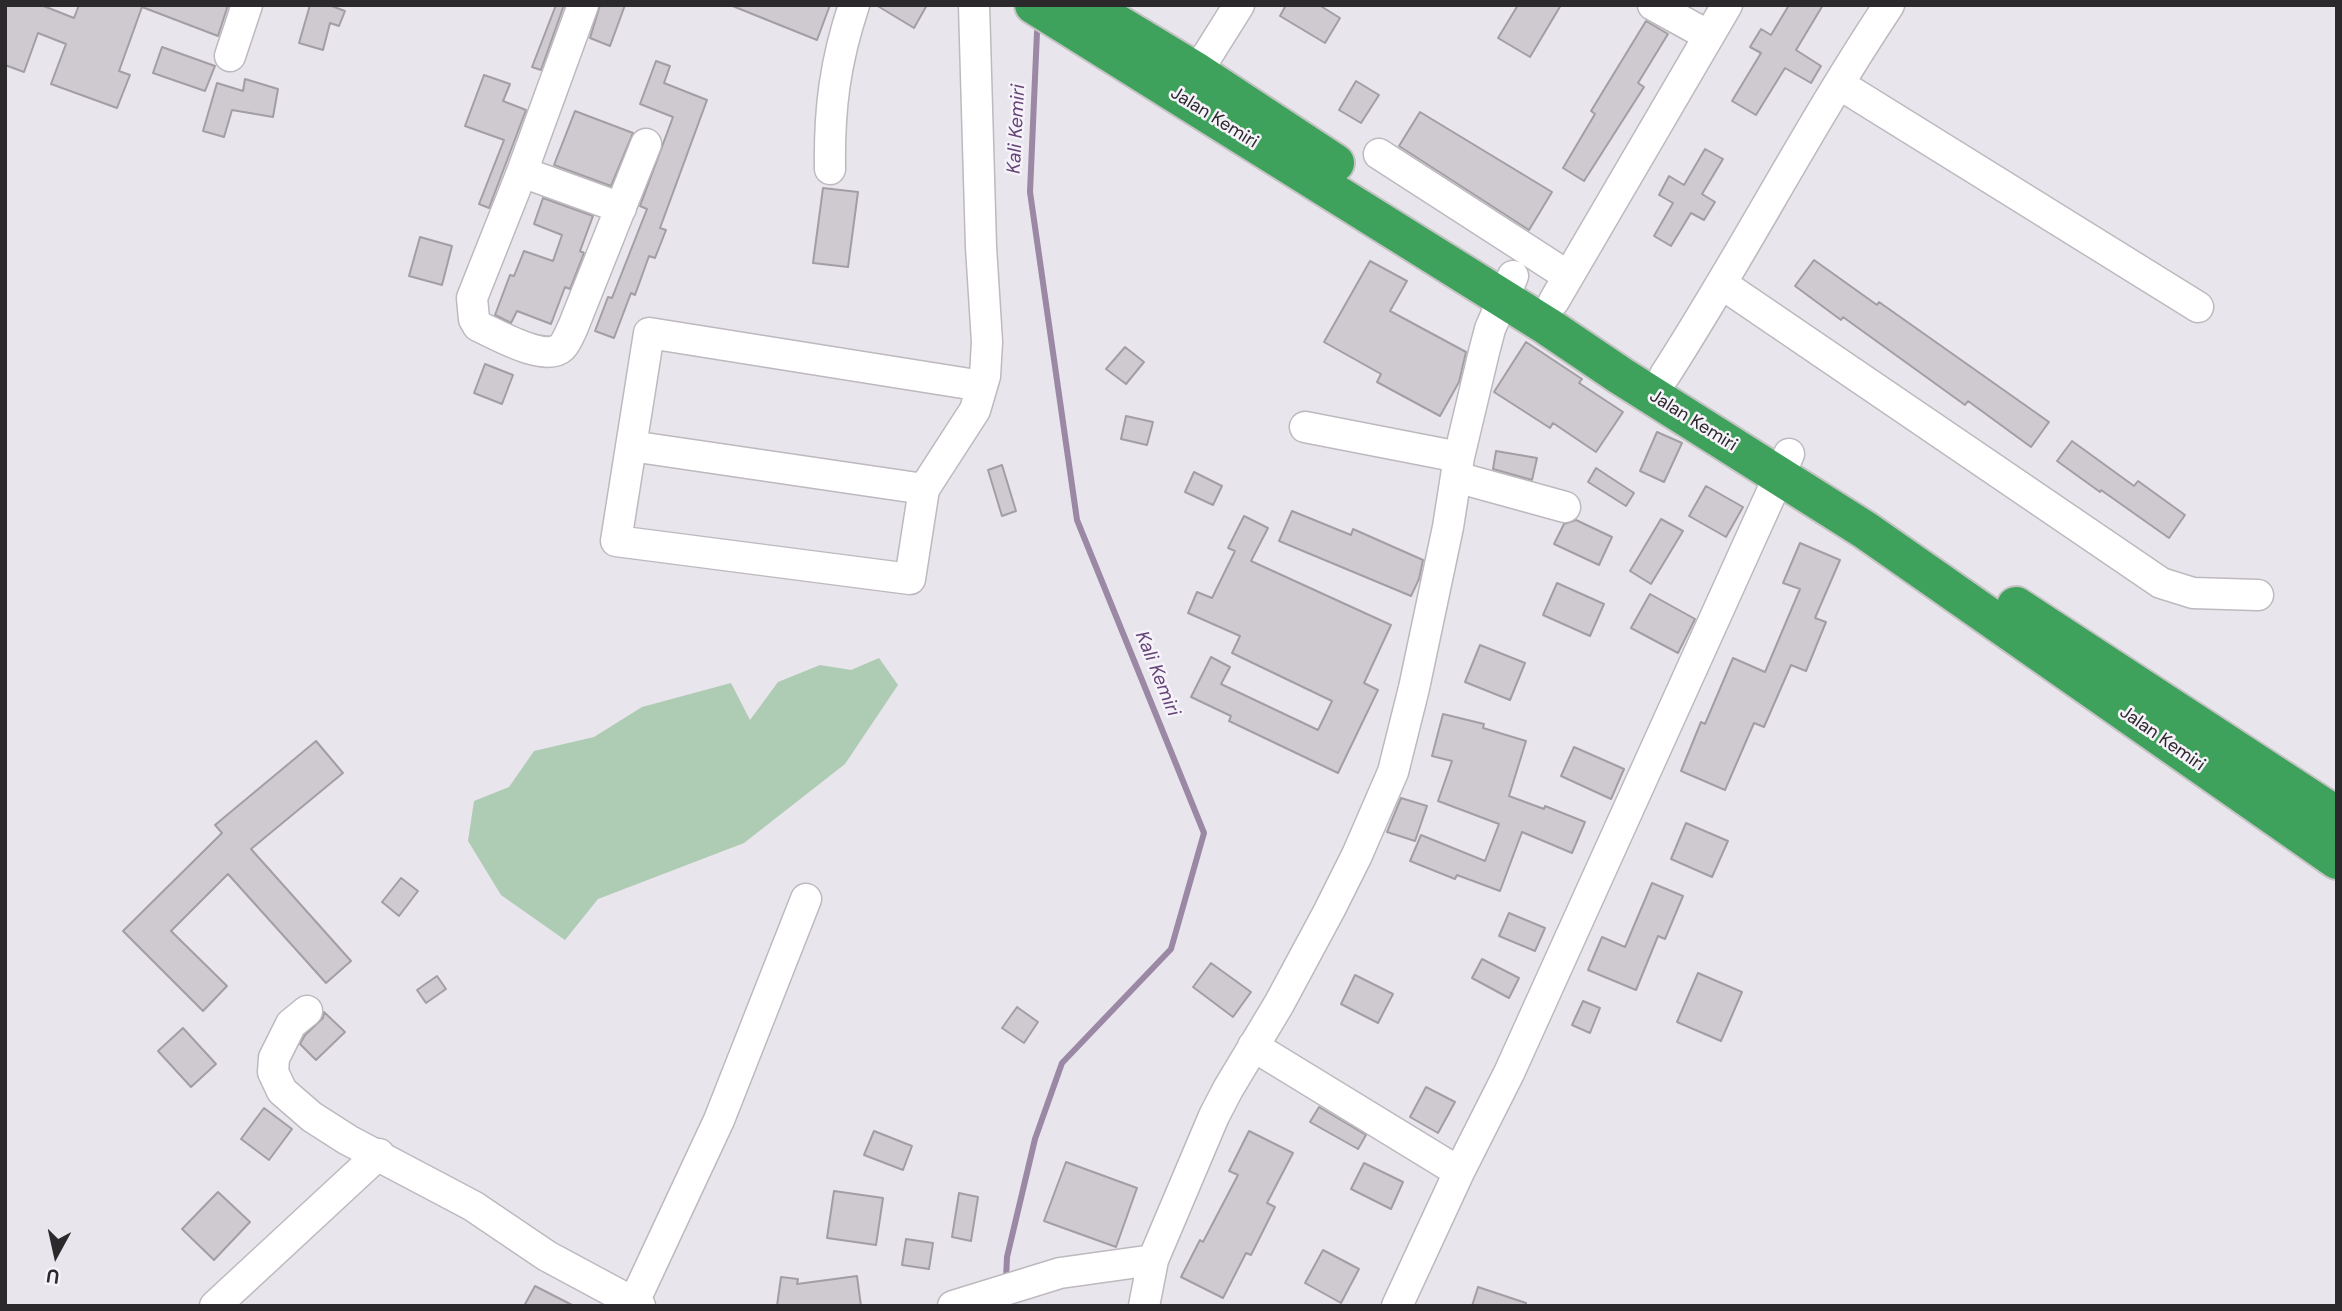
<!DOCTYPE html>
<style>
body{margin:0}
#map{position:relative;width:2342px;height:1311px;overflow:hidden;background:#e9e5ec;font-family:"DM Sans",sans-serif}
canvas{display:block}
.frame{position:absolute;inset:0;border:7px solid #2b292c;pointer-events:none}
.north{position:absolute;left:21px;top:1220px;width:70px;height:70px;-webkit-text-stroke:5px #f6f2f9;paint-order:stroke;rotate:188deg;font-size:19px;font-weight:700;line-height:28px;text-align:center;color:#2b292c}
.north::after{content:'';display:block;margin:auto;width:24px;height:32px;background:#2b292c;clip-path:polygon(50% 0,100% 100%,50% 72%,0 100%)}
</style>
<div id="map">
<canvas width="2342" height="1311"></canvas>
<div class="frame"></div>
<div class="north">U</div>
</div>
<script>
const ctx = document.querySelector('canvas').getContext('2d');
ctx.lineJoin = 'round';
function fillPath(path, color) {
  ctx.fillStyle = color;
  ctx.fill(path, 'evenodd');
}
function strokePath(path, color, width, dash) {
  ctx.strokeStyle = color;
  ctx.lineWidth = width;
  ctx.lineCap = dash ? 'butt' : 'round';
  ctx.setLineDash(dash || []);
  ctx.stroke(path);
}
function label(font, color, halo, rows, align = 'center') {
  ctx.font = font + ' "DM Sans",sans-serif';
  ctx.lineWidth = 5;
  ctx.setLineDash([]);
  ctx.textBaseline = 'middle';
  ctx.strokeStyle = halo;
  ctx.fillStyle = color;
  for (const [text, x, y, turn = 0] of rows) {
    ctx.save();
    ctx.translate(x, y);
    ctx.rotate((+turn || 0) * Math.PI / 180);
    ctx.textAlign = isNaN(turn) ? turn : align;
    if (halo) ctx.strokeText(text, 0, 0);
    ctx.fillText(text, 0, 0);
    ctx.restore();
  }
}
fillPath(new Path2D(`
 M879,658L898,685L845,764L744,843L598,899L565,940L501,895L468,841L474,801L509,787L534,751L594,737L642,707L731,683L750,720L778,682L820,665L851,670Z`), '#aecbb3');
strokePath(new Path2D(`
 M1006,1279L1007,1257L1035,1139L1062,1063L1171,949L1204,833L1077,520L1030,192L1037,32L1040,24`), '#9a88a4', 6);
const building = new Path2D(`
 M5,5H41L74,18L79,5H228L218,36L142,7L119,71L130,75L117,108L51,84L66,44L38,33L24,72L5,65Z
 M310,5H329L345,11L339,26L330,23L323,50L299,43Z
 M556,5H564L541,70L532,67Z
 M600,5H625L610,46L590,38Z
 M730,5H830L817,40Z
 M876,5H927L914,28Z
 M1286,5H1319L1340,18L1325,43L1280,16Z
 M1518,5H1561L1530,57L1498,38Z
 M1789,5H1823L1796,50L1821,66L1811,83L1785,68L1756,115L1732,101L1761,53L1750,47L1761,29L1771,35Z
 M1646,21L1668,34L1638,83L1644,87L1584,181L1563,168L1595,114L1591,111Z
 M162,47L215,66L205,91L153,73Z
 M656,61L670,66L664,83L707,100L660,228L666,230L655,258L649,256L635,295L631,293L614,338L595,331L608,297L612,298L647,209L640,206L673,117L640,104Z
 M484,75L510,84L503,101L526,110L489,208L479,204L504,140L465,126Z
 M245,79L278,89L273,117L232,110L224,137L203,131L217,83L243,91Z
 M1356,81L1379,95L1361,123L1339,110Z
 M575,111L633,133L611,186L554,165Z
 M1420,112L1552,192L1529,230L1399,146Z
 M1705,149L1723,159L1702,194L1715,202L1704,220L1691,213L1671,246L1654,236L1673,203L1659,195L1669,176L1684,185Z
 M823,188L858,192L848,267L813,263Z
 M543,198L593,216L580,251L584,253L570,289L565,287L551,324L517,311L511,323L495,315L510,275L514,276L524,251L553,261L562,235L534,224Z
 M420,237L452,246L442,285L409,276Z
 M1814,260L1877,305L1879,302L2049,422L2031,447L1968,401L1965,405L1843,317L1841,320L1795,286Z
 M1370,261L1407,281L1390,311L1466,352L1459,382L1440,416L1377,382L1381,374L1324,342Z
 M1526,342L1582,379L1579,383L1623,412L1596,452L1553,423L1550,428L1494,392Z
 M1125,347L1144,362L1126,384L1106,369Z
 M485,364L513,375L502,404L474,393Z
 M1126,416L1153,422L1147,445L1121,439Z
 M1657,432L1682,443L1664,482L1640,471Z
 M2072,441L2134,486L2138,481L2185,515L2169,538L2101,490L2100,492L2057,461Z
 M1496,451L1537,458L1532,480L1493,469Z
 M1002,465L1016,511L1002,516L988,470Z
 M1596,468L1634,493L1626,506L1588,482Z
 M1194,472L1222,486L1213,505L1185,492Z
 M1706,486L1743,507L1726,537L1689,516Z
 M1292,511L1351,535L1353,529L1423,560L1419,579L1411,596L1279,541Z
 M1244,516L1268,528L1251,561L1391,625L1364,683L1378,690L1338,773L1229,721L1231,716L1191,697L1211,657L1230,667L1221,684L1318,730L1332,701L1232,653L1240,636L1188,613L1197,592L1212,598L1235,551L1228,548Z
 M1661,519L1683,531L1651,584L1630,571Z
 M1576,520L1612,537L1599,565L1554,544L1564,524Z
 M1800,543L1840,560L1815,618L1826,622L1806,671L1791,665L1764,727L1754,723L1725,790L1681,771L1701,722L1705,724L1733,658L1765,672L1800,589L1783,583Z
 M1557,583L1604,604L1590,636L1543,615Z
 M1650,594L1695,619L1678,653L1631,628Z
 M1480,645L1525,663L1510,700L1465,682Z
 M1443,714L1484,724L1483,728L1526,741L1509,796L1544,809L1545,806L1585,822L1572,853L1522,832L1500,891L1457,875L1455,879L1410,861L1421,835L1485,861L1499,824L1438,801L1452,761L1432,756Z
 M316,741L343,773L251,849L351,961L326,983L228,874L171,931L227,986L203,1011L123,931L222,833L215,825Z
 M1574,747L1624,769L1611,799L1561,776Z
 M1401,798L1427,806L1415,841L1387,832Z
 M1686,823L1728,841L1712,877L1671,859Z
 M401,878L418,891L399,916L382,902Z
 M1652,883L1683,896L1665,939L1658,936L1636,990L1588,970L1602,937L1625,947Z
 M1509,913L1545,928L1535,951L1499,936Z
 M1482,959L1519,978L1509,998L1472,978Z
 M1211,963L1251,992L1233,1017L1193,987Z
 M1698,973L1742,992L1721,1041L1677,1022Z
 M1355,975L1393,994L1378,1023L1341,1004Z
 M437,976L446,989L426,1003L417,990Z
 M1583,1001L1600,1008L1590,1033L1572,1025Z
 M1017,1007L1038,1022L1024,1043L1002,1028Z
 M324,1012L345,1032L316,1060L300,1044L305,1035L323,1018Z
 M183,1028L216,1064L191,1087L158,1051Z
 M1426,1087L1455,1102L1438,1133L1410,1117Z
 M1319,1107L1366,1135L1358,1149L1310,1122Z
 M264,1108L292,1129L269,1160L241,1139Z
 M874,1131L912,1146L903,1170L864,1155Z
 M1249,1131L1293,1153L1267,1203L1275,1207L1251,1255L1246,1253L1223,1298L1181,1277L1200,1240L1203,1242L1238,1175L1229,1171Z
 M1066,1162L1137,1188L1116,1247L1044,1221Z
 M1364,1163L1403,1182L1391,1209L1351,1189Z
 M834,1191L883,1198L876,1245L827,1238Z
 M218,1192L250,1222L214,1260L182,1229Z
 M959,1193L978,1197L971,1241L952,1237Z
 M906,1239L933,1243L929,1269L902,1265Z
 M1323,1250L1359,1269L1341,1303L1305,1283Z
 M857,1276L861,1306H777L781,1277L798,1279L797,1284Z
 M535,1286L574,1306H524Z
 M1478,1287L1526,1303V1306H1472Z`);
fillPath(building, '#cecad0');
strokePath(building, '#a29ea4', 2);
const minor = new Path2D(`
 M583,5L522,172L472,298L474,319L478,326C496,334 545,363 562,347C567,342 570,333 573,327L646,144
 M974,5L981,247L987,342L985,376L975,410L924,489L910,579L616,541L649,333L982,386
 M1653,5L1709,36
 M230,56L247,5
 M1839,84L2198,307
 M1185,91L1239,5
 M1379,154L1568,276
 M830,169C829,109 835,62 854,5
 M522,172L621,208
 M1722,284L2161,583L2193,593L2258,595
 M1554,301L1727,5
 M1665,375C1743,254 1809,125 1889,5
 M1305,427L1459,457
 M631,446L924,489
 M1456,477L1565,507
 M307,1011L291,1024L274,1058L273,1072L282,1091L312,1117L348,1140L473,1206L547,1256L640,1306
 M1253,1046L1459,1172
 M634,1302L719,1120L806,899
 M215,1306L379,1154
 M953,1306L1060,1273L1153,1260
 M1144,1306L1153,1260L1214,1116L1228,1089L1279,1004L1329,911L1357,855L1393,772L1414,688L1448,527L1459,457L1484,352L1490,329L1513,276
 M1397,1306L1459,1172L1509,1073L1789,454`);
const highway = new Path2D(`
 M1034,5L1547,326L1621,376L1865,530L2337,860
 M1086,5L1197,72L1335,163
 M2016,606L2337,816`);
strokePath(minor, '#bdb9bf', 33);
strokePath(highway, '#c4c3c4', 42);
strokePath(minor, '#fff', 30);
strokePath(highway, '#3ea25c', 38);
label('18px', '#2b292c', '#f6f2f9', [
 ["Jalan Kemiri",1214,118,32],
 ["Jalan Kemiri",1693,421,32],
 ["Jalan Kemiri",2162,739,35]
]);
label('italic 19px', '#654477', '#f6f2f9', [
 ["Kali Kemiri",1017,129,-87],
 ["Kali Kemiri",1157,674,68]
]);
</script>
